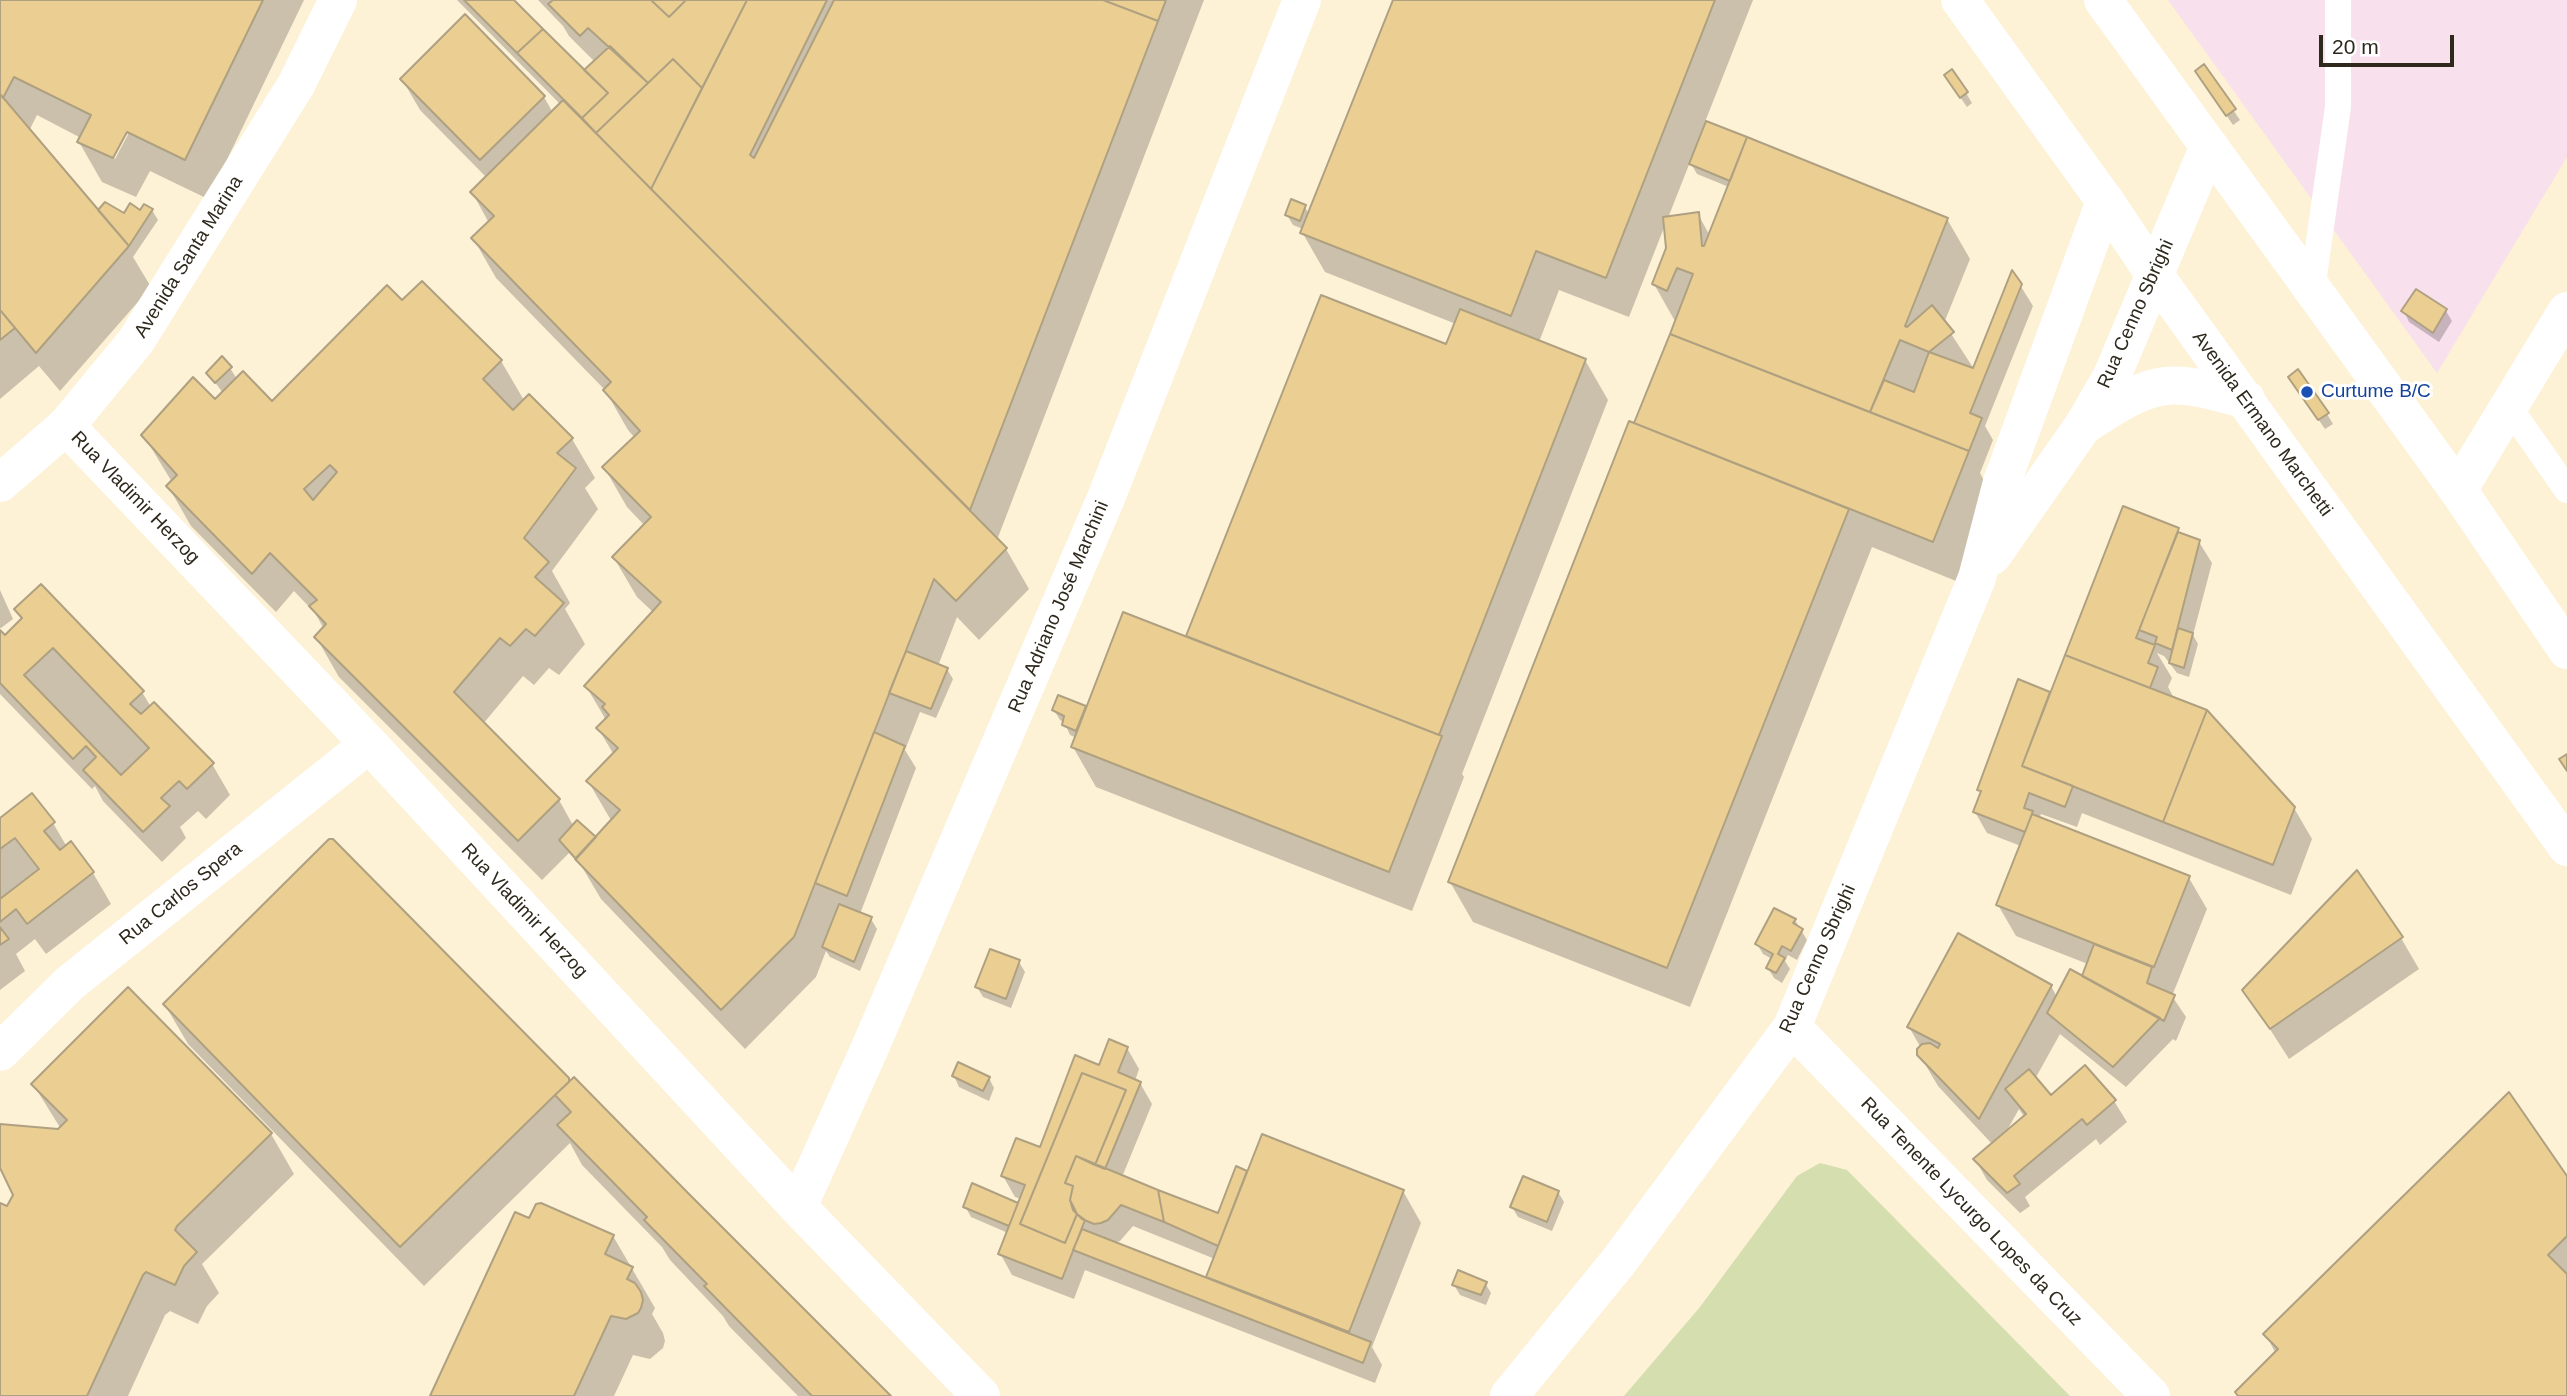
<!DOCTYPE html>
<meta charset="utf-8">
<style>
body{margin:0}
#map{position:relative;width:2567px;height:1396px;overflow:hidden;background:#fdf1d6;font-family:Arial,sans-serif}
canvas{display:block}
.scale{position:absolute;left:2319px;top:35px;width:135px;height:32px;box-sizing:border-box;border:4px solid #2e291c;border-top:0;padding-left:9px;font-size:21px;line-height:24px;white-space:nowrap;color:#2e291c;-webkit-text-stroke:5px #fff;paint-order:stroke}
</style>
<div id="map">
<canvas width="2567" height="1396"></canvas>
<div class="scale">20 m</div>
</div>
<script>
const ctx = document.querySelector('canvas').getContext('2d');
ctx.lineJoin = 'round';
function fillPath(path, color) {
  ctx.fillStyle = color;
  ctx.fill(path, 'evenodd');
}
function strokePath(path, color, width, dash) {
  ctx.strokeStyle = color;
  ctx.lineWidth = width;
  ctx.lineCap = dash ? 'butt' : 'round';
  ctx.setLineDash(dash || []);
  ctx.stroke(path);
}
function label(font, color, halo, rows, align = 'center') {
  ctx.font = font + ' Arial,sans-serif';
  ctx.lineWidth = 6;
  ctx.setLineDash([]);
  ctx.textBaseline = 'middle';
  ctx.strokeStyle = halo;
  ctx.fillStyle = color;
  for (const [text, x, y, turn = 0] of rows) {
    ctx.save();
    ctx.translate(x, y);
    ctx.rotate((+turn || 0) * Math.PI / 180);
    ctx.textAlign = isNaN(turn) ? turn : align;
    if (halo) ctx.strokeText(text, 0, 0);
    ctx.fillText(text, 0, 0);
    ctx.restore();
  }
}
fillPath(new Path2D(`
 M2168,0H2567V157L2437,373Z`), '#f8e0ec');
fillPath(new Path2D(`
 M1820,1163L1847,1170L2070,1396H1624L1700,1307L1797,1176Z`), '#d4deaf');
fillPath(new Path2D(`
 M0,0H304L208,199L150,171L136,197L102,182L79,142L81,138L37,115L29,131L99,213L125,216L152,210L158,220L133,257L151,287L60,391L39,366L0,399ZM130,124L133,125L115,159L112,156Z
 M457,0H512L584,72L595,62L569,36L563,26L538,0H1204L997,540L1006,549L1029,589L979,640L957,617L938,666L947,669L953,679L936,718L920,712L905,750L916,768L860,914L871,919L877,929L860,971L830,957L826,951L816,977L745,1049L601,899L582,867L569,853L542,880L339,677L316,637L324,629L315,613L294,591L276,612L191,526L168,486L172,482L144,436L215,401L223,393L208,373L230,368L237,379L272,403L402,302L501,361L525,402L572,439L595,478L585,488L598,509L552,571L570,603L565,609L585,644L559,675L549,668L534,685L523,676L483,724L559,800L574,827L596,840L612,822L588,781L614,755L598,728L606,720L586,686L654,613L637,597L614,558L645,526L627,507L604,467L635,438L628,430L605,390L496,278L473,238L489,223L472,192L487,178L420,110L402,79L544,97L553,113L561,105Z
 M1395,0H1753L1705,122L1947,219L1970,259L1944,323L1974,369L2020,285L2033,306L1985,426L1993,440L1980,473L1990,492L1956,581L1872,547L1690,1007L1473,922L1450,882L1676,323L1654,284L1668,249L1665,225L1629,317L1559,290L1539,342L1585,360L1608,400L1462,774L1464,777L1412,911L1096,787L1073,747L1077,738L1070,735L1064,722L1060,720L1054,710L1085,707L1087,711L1187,639L1322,297L1447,346L1456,324L1325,272L1302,232L1303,229L1293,225L1287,215L1305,207L1309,214ZM1690,162L1697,174L1729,187L1710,236L1698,214L1668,218Z
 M2204,67L2240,120L2233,125L2203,81Z
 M1952,85L1966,93L1972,103L1967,107Z
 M2417,292L2446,311L2452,321L2439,342L2409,322L2404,311Z
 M2296,387L2327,414L2333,424L2325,429Z
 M2178,530L2181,535L2199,542L2212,563L2193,635L2198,644L2189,677L2177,673L2164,656L2157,653L2172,678L2168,687L2175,700L2294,808L2312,839L2291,895L2082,813L2077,827L2041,814L2039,819L2189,878L2207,909L2172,996L2186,1017L2176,1041L2173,1039L2126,1087L2060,1034L2035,1079L2051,1097L2085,1067L2114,1101L2127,1122L2100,1145L2096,1139L2025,1197L2030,1206L2020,1213L1987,1180L1975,1159L1993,1145L1938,1086L1919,1054L1921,1048L1909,1027L2051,986L2057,997L2082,978L2088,964L2016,936L1998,905L2021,846L1987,833L1975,812L1982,794L1979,789L2049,694L2051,697ZM2019,1109L2025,1118L2005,1134Z
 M0,590L13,619L1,628H0Z
 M16,610L142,692L151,707L212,764L230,795L206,819L198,811L180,827L186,838L162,862L103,801L95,786L92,789L0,694V633L5,638L22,620Z
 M31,796L53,823L67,847L70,844L93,873L111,904L46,954L35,939L16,954L25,971L0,990V820Z
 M1795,920L1807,940L1797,960L1788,955L1785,961L1790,969L1782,983L1774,978L1768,968L1772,959L1763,954L1757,944Z
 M2401,938L2419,969L2289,1059L2245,990Z
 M1019,962L1025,972L1011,1008L983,997L977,987Z
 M165,1005L568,1079L886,1396H798L729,1326L723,1316L670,1260L662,1247L582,1165L570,1143L424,1286L188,1044Z
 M1127,1048L1139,1069L1135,1081L1140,1083L1152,1104L1122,1177L1219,1215L1246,1173L1248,1176L1403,1191L1421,1223L1372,1347L1382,1365L1375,1383L1085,1270L1074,1299L1012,1275L1000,1253L1008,1233L971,1217L965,1206L1018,1208L1021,1199L1015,1197L1003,1176L1041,1149L1100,1068ZM1133,1226L1215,1259L1208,1276L1211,1281L1113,1243L1120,1241Z
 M954,1076L989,1078L994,1088L989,1101L959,1087Z
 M33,1084L271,1134L294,1174L202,1264L219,1293L207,1306L198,1324L170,1311L165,1315L128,1396H0V1205L7,1208L15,1195L0,1164V1126L59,1131L61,1129Z
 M2567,1179V1396H2239L2276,1354L2266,1335Z
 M1558,1192L1564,1202L1552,1231L1518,1217L1512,1207Z
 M529,1221L613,1236L655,1308L652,1314L663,1333L665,1341L663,1348L650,1359L633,1355L614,1396H432Z
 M1485,1283L1491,1293L1486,1305L1460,1295L1454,1285Z`), '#0003');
const building = new Path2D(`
 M0,0H263L185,160L127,132L113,158L77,142L91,115L14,77L3,98L0,94Z
 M464,0H514L543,29L517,53Z
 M553,0H651L669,17L686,0H747L702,88L673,59L648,83L588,28L580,36L548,4Z
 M651,0H686L669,17Z
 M747,0H827L750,155L754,158L834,0H1103L1158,21L970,510L651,189Z
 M1103,0H1166L1158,21Z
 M1393,0H1715L1606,278L1536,251L1511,316L1300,233Z
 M465,14L545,96L480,160L400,79Z
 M543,29L608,93L582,118L517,53Z
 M610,46L648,83L596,133L582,118L608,93L584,70Z
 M673,59L702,88L651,189L596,133Z
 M2204,64L2236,109L2226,116L2195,71Z
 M1952,69L1968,92L1960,98L1944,75Z
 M0,94L129,246L36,353L0,310Z
 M563,100L1007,548L956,601L934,579L794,937L721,1010L575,859L620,810L586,781L618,748L596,728L609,715L602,707L605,704L584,686L661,602L612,557L651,517L602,467L640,431L603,390L611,382L471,238L494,216L470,192Z
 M1706,121L1747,137L1730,181L1689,164Z
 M1747,137L1948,218L1905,326L1907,327L1932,305L1954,332L1929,352L1900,340L1870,412L1670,334L1693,274L1677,268L1667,291L1652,284L1666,248L1663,217L1699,212L1702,246H1704Z
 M1291,199L1306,205L1300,221L1285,215Z
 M105,202L124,213L130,203L140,210L144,204L153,209L129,246L98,210Z
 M2012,270L2022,284L1970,413L1982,418L1969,451L1870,412L1884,380L1914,392L1929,352L1973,368Z
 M422,281L502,360L483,379L513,410L529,394L573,438L557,453L576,468L524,538L549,562L535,577L564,603L535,636L526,629L510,646L500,638L454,692L560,799L518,841L314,637L326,624L309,606L317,600L270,553L252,574L166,486L177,475L141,435L193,377L215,399L243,371L272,401L387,285L402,300ZM330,465L337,472L313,500L304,489Z
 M2416,289L2447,309L2433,333L2401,311Z
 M1321,295L1446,344L1460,309L1586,359L1439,735L1186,636Z
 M0,310L15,328L0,340Z
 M1670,334L1969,451L1933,542L1634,423Z
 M222,356L232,367L215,383L206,373Z
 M2298,369L2329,413L2318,420L2288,377Z
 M1629,421L1849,509L1667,968L1448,882Z
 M2123,506L2179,528L2136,638L2155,645L2148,663L2158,667L2150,688L2065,655Z
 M2178,532L2200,540L2172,650L2155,643L2157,637L2139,630Z
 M41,584L144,691L130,704L141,714L154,702L214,763L187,789L179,781L161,798L170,806L143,832L83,770L96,757L86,746L73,759L0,683V630L5,635L22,618L14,609Z
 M1123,612L1442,736L1389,872L1071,747Z
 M2178,628L2193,633L2184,668L2169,663Z
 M53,648L149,748L121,775L24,675Z
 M906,651L948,668L931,709L889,693Z
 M2065,655L2207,710L2163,822L2022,766Z
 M2018,679L2050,692L2022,766L2073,786L2065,807L2029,793L2024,808L2033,811L2025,832L1973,812L1981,791L1977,790Z
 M1058,695L1086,706L1076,731L1062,725L1064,716L1052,710Z
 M2207,710L2295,807L2273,865L2163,822Z
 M874,732L905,746L847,896L815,883Z
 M2567,754V771L2559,759Z
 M32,793L55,822L44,831L60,850L71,841L94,872L27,924L16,909L0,922V818Z
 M2032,814L2190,876L2154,967L1996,905Z
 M577,820L596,837L576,859L559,840Z
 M15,838L39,869L0,899V849Z
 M329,839H333L569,1078V1082L555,1095L400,1247L163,1004Z
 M2357,870L2403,937L2270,1029L2242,990Z
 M839,904L872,917L854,962L822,947Z
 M1774,908L1796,919L1793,923L1803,929L1791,951L1782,946L1778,954L1785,958L1776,973L1766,968L1773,954L1755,944Z
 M0,927L9,939L0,945Z
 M1958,933L2052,985L1979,1119L1917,1055V1049L1922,1044L1930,1043L1938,1048L1940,1044L1907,1027Z
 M2094,944L2152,967L2147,983L2175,995L2164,1021L2082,976Z
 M990,949L1020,960L1006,999L975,987Z
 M2070,969L2160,1018L2113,1067L2047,1013Z
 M128,987L272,1133L177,1226L175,1230L197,1252L184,1266L175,1285L146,1272L143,1275L87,1396H0V1203L7,1206L13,1195L0,1168V1124L58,1129L67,1120L31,1084Z
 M1109,1039L1128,1047L1118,1072L1141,1082L1105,1169L1095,1165L1126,1090L1082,1073L1020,1224L1065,1243L1077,1214L1085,1220L1062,1279L998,1254L1025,1185L1001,1176L1016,1138L1040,1147L1075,1055L1099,1065Z
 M958,1062L990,1077L983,1091L952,1076Z
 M2085,1065L2116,1100L2087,1125L2082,1119L2014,1176L2020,1184L2007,1193L1973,1159L2026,1114L2005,1089L2029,1069L2051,1095Z
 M1082,1073L1126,1090L1095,1165L1076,1156L1065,1183L1073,1186L1070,1200L1077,1214L1065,1243L1020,1224Z
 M574,1077L687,1192L891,1396H812L704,1286L707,1284L644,1220L647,1217L557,1125L571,1112L555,1095Z
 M2509,1092L2567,1176V1236L2548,1255L2567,1274V1396H2238L2235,1392L2278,1349L2263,1334Z
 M1262,1134L1404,1190L1349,1332L1206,1277Z
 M1076,1156L1158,1190L1164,1222L1121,1205L1108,1220L1101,1223L1094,1224L1082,1219L1073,1210L1070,1200L1073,1186L1065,1183Z
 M1236,1166L1247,1171L1218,1246L1164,1222L1158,1190L1218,1213Z
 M1523,1176L1559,1191L1547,1222L1510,1207Z
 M972,1183L1018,1203L1009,1226L963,1207Z
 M541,1203L614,1235L605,1254L633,1267L627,1279L635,1283L641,1292L643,1300L641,1308L638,1313L626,1319L611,1316L574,1396H430L515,1212L529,1218L536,1204Z
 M1082,1229L1371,1342L1363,1363L1073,1250Z
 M1458,1270L1487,1282L1481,1295L1452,1285Z`);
fillPath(building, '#ebcf92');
strokePath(building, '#aea081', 2);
strokePath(new Path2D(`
 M2312,290L2338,107V0
 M2509,407L2567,490`), '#fff', 26);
strokePath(new Path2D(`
 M66,426L369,744L798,1207L981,1396
 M2458,490L2567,311
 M1792,1027L2151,1396
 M0,1052L70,983L369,744
 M798,1207L869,1050L1106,498L1302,0`), '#fff', 38);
strokePath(new Path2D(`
 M0,483L66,426L136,341L296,85L338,0
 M1992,556L2083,426L2112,376L2209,146
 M1509,1396L1619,1261L1792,1027L1977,578L2002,482L2105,201`), '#fff', 38);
strokePath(new Path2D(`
 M1960,0L2105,201L2154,274L2567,847
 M2103,0L2458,490L2567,650
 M2083,426C2108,411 2136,389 2166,386C2191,383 2221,394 2246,399`), '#fff', 38);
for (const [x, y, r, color] of [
 [2307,392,7,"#1a4fb4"]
]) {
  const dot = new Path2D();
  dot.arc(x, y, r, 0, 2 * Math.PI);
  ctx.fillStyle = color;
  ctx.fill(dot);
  strokePath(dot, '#fff', 2.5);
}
label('19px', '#2e291c', '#fff', [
 ["Avenida Santa Marina",189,257,-58],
 ["Rua Cenno Sbrighi",2136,314,-66],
 ["Avenida Ermano Marchetti",2262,424,54],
 ["Rua Vladimir Herzog",135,498,46],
 ["Rua Adriano José Marchini",1059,607,-67],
 ["Rua Carlos Spera",181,894,-39],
 ["Rua Vladimir Herzog",524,911,47],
 ["Rua Cenno Sbrighi",1818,959,-66],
 ["Rua Tenente Lycurgo Lopes da Cruz",1971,1212,46]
]);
label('19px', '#164399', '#fff', [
 ["Curtume B/C",2321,392]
], 'left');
</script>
